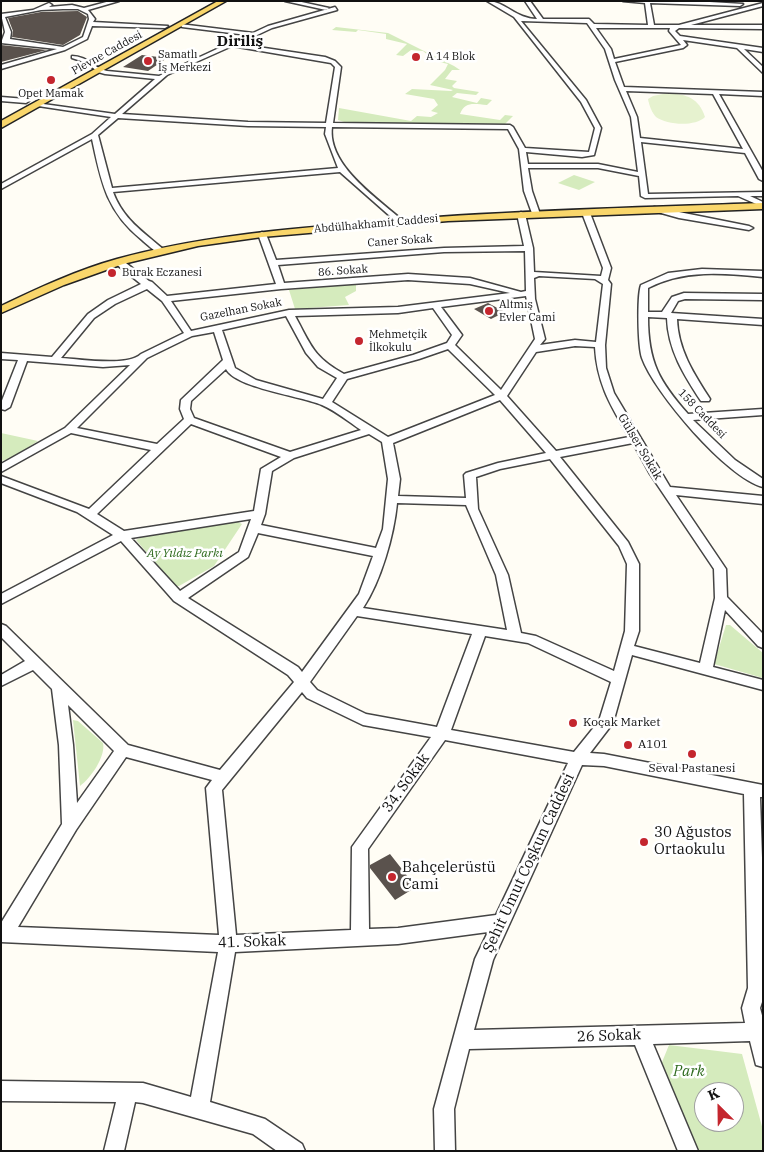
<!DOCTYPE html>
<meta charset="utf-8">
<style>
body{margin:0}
#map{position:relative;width:764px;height:1152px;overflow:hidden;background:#fffdf5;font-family:"IBM Plex Serif",serif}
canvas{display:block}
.frame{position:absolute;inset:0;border:2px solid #111;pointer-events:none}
.north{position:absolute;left:694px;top:1082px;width:50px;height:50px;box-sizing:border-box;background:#fff;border:1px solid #a0a0a0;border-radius:50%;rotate:337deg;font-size:14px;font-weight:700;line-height:20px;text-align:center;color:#111}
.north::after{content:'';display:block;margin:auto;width:18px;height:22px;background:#c4262e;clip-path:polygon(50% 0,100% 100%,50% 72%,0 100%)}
</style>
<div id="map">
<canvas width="764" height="1152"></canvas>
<div class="frame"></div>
<div class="north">K</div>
</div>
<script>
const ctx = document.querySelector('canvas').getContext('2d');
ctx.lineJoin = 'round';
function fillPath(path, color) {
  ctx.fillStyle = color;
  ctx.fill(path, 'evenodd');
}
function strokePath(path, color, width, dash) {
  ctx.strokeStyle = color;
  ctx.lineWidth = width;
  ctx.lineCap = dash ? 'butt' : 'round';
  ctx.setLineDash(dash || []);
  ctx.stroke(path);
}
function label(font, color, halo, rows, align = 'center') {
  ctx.font = font + ' "IBM Plex Serif",serif';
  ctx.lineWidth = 5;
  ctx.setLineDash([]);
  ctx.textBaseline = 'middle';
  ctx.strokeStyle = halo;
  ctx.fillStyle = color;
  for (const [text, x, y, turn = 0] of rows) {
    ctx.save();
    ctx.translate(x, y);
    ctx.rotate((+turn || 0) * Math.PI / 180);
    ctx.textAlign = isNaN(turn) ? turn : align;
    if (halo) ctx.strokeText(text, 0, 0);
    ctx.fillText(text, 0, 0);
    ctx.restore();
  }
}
fillPath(new Path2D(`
 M336,27L388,33L454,66L460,70H452L445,79L457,81L452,86L454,88L479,92L476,95L457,93L452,97L477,103L481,98L492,100L487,105C474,104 465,101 460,114L500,120L505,115L513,116L505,124L347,123L338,120L339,108L411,121L417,116L431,117L438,113L431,111L438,105L434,99L405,94L412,89L451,91L453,90L430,85L445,70L448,64L427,59L428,55L423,51L411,50L403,56L396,55L407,44L386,39V34L358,30L356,32L332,30Z
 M574,175L595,182L579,190L558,183Z
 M356,284V291L345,297L349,305L295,309L289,290Z
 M1,433L38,441L12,458L1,461Z
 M236,521L242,524L214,566L179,586H175L136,540L144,536Z
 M726,625H730L763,653V678L714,664Z
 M73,720L78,721L103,743C106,756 91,778 80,786Z
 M669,1045L742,1054L763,1130V1151H699L660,1067ZM704,1092H734V1122H704Z`), '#d5ebbd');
fillPath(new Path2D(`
 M663,94C683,93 698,96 705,117C695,127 667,125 656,117C652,113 649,105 648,99L653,96Z`), '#e6f2cf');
fillPath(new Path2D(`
 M78,11L87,17L80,35L63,45L12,37L13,31L8,18L41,12Z
 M1,45L47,50L1,62Z
 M142,55L167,58L148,71L123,67Z
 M488,303L505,312L491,319L474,309Z
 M390,854L416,887L395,900L370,868V865Z`), '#5a524d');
const minor = new Path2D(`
 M110,1H119L88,10L95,19L93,22L168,26L165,28L92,26L87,39L65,50L1,69V65L57,49L1,43L5,32L1,14L33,10L49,3L52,5L49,7L72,5L84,8ZM63,9H78L88,14L89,19L83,37L63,47L10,39L11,32L5,17L41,10Z
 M285,1H297L329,8L326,10Z
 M487,1C505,1 516,19 537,19L525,1H530L543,19H589L594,24L648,25L645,3L623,1H693L743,4L740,6L650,3L654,25H679L763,3V6L691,25H763V29L679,28L675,31L680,36L763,48V52L744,49L763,67V73L737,48L683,40L687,45L683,48L615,62L624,87L763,92V96L719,94L763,172V181L759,179L745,153L641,142L648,194L763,192V196H750L763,202V207L738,196L645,198L641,196L639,176L598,168H528L532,191L540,214L533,216L524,191L519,149L508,129L332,127C327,165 377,198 402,220L403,222L399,224L340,172L113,192C123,219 142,231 163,249L164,251L160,253C153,251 147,244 142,240C106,211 101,181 92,139L1,189V184L92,134L111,117L38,106L36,105V103L115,114L155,79L105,74L98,72L87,63L72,58V56C87,56 94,68 107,71L159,76L247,35L182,27L180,24L253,33L268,26L335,7L337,10L272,28L238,44L325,57L335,61L341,67L333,123L510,125L513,127L525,148L589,152L595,128L581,102L514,17ZM521,21L587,23L605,49L615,80L631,117L638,172L598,164H528L526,152L582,157L594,155L601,128L586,100ZM596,28H670L669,31L681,45L614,59L611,49ZM232,46L331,63L335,67L326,123L248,122L122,114L167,75ZM626,91L713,94L743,149L640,138L637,117ZM118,118L248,126L326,127L325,134L338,168L112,188L98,135Z
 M1,97L26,99L29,101L26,103L1,101Z
 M654,207L749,226L753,228L749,230L679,218L654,211Z
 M583,211L590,213L611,268L608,280L611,284L605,345L606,368L614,393L670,487L763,496V504L676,495L726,569L727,597L763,634V648L758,646L725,610L713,667L763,680V690L632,655L613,723L590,753L604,754L763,785V797H760L763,888V999L760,1008L763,1019V1067L756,1065L750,1041L653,1044L698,1151H678L635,1045L469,1049L454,1109L455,1151H435L434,1109L475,959L488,932L398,944L235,952L210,1102L265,1119L302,1144L305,1151H277L253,1134L143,1103L135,1102L124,1151H104L116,1102L1,1101V1081L143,1083L191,1097L218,952L1,942V923L62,824L59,745L52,689L33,670L1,686V675L25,661L1,637V624L6,626L128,745L220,770L294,682L288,675L174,601L121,541L1,604V594L113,535L77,512L1,483V476L89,509L151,450L71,433L1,472V464L65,428L130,365L103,367L27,361L10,407L5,410L1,409V403L18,360L1,359V353L52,357L88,314L108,300L141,284L116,264V260H122L149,281L152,282L167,296L276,284L258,234L262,232L266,234L276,260L444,248L524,246L517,214L521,212L525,214L533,248L534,272L601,276L603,268L582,213ZM525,251L526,291L521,292L470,278L408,274L284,283L278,265L444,252ZM539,276L595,279L603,284L596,342L575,340L540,345L545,339L535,299L534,278ZM408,280L470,284L510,293L398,307L289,310L191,331L171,301L281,289ZM147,289L162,301L184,333L141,354C128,367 79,359 61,358L94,318L115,304ZM526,296L535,339L501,390L455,345L462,335L441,307ZM433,308L452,335L447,343L413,355L344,374C313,357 311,345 295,316L398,313ZM286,316L306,353L318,367L337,378L323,399L256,380L235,368L222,330ZM214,332L223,360L181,400L180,409L184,419L157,444L77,428L147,358L192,336ZM575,346L595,347C597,384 611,406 629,437L556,451L507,396L536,352ZM448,349L495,395L388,437L332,402L347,379L419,359ZM226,369C236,388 301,396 322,405C336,411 349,422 361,430L290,452L194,418L190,409L191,401ZM500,400L546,453L498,463L466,473L464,475L466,498L398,496L400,479L393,443ZM191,424L281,457L261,469L254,511L124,531L97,514ZM369,434L382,442L388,479L383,529L376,548L261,525L265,514L272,471L294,458ZM633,443L650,474L714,569L715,598L700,663L634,646L639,631V564L628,542L560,457ZM550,459L619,546L627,564L625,631L614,671L536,636L521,633L508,575L478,509L476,477L500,469ZM397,503L466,505L496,575L507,630L363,608C381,581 394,535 397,503ZM251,519L239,552L180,591L131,538ZM258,533L373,556L359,594L302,672L298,667L188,598L248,557ZM357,616L472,634L437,727L366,714L317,690L310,682ZM485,636L528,643L611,682L599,721L574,752L451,730ZM302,692L307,698L363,725L431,737L352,847L351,930L236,935L222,790ZM68,705L114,751L77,803L73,745ZM445,740L568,763L496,915L398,928L369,929L368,849ZM126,757L212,780L206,788L219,935L18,927L76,830ZM582,765L604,766L744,794L748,988L742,1008L745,1023L474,1030L493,960Z
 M702,269L763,271V277C723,273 684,269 648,288V312H662L672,297L684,293L763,294V300L685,299L678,301L671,313L763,319V325L677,319C678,350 694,374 710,399L709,401H701C684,375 668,350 667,318L648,317C648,362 659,381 688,414L763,409V415L693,420L735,460L763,479V487C727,478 654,392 642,358C638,346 637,296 641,285L668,273Z`);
const major = new Path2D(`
 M218,1H226L1,128V121Z
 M763,203V209L448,221L262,237L198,246L123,264L64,285L1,313V306C39,288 77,270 117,259C196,237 277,230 359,223C493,211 628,208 763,203Z`);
strokePath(minor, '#444', 3);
strokePath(major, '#222', 3);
fillPath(minor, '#fff');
fillPath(major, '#f9d66b');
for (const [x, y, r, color] of [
 [416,57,5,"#c4262e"],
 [148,61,5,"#c4262e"],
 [51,80,5,"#c4262e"],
 [112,273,5,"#c4262e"],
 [489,311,5,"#c4262e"],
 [359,341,5,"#c4262e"],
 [573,723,5,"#c4262e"],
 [628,745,5,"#c4262e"],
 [692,754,5,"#c4262e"],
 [644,842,5,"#c4262e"],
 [392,877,5,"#c4262e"]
]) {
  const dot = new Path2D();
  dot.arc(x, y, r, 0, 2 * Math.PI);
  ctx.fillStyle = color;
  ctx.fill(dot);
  strokePath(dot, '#fff', 2);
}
label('11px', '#111', '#fff', [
 ["Plevne Caddesi",107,53,-29],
 ["Abdülhakhamit Caddesi",376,224,-5],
 ["Caner Sokak",400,241,-4],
 ["86. Sokak",343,271,-4],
 ["Gazelhan Sokak",241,310,-11],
 ["158 Caddesi",702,414,46]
]);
label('11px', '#111', '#fff', [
 ["Samatlı",158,55],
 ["İş Merkezi",158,68],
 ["A 14 Blok",426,57],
 ["Opet Mamak",51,94,"center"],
 ["Burak Eczanesi",122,273],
 ["Altmış",499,305],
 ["Evler Cami",499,318],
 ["Mehmetçik",369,335],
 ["İlkokulu",369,348]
], 'left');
label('12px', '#111', '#fff', [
 ["Gülser Sokak",640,447,59]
]);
label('italic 12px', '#2f6b1f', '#fff', [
 ["Ay Yıldız Parkı",185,554]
]);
label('12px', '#111', '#fff', [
 ["Koçak Market",583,723],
 ["A101",638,745],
 ["Seval Pastanesi",692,769,"center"]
], 'left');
label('bold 15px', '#111', '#fff', [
 ["Diriliş",240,42]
]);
label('15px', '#111', '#fff', [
 ["34. Sokak",406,783,-54],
 ["Şehit Umut Coşkun Caddesi",529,863,-65],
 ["41. Sokak",252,942,-2],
 ["26 Sokak",609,1036,-2]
]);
label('15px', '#111', '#fff', [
 ["30 Ağustos",654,833],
 ["Ortaokulu",654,850],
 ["Bahçelerüstü",402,868],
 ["Cami",402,885]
], 'left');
label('italic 15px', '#2f6b1f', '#fff', [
 ["Park",689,1072]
]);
</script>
